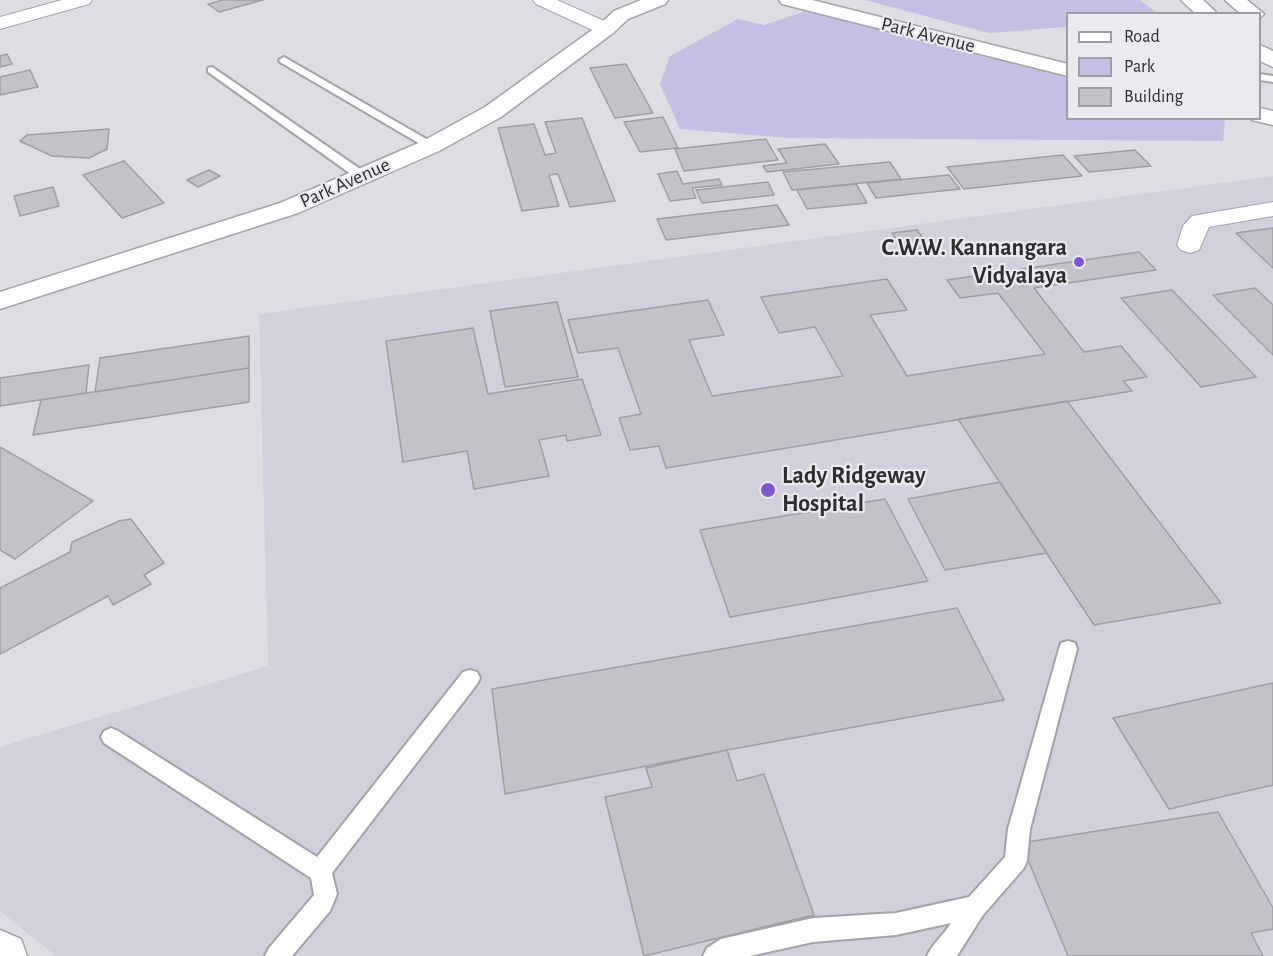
<!DOCTYPE html>
<style>
body{margin:0}
#map{position:relative;width:1273px;height:956px;overflow:hidden;background:#dedde3;font-family:"Alegreya Sans",sans-serif}
canvas{display:block}
.legend{position:absolute;left:1066px;top:12px;width:195px;height:108px;box-sizing:border-box;background:#ebeaf0;border:2px solid #9f9ea3;margin:0;padding:8px 10px;list-style:none;font-size:18px;color:#2e2d30}
.legend li{display:flex;align-items:center;gap:12px;height:30px}
.legend b{width:30px;border:2px solid #9f9ea3}
</style>
<div id="map">
<canvas width="1273" height="956"></canvas>
<ul class="legend">
<li><b style="height:8px;background:#fff"></b>Road</li>
<li><b style="height:16px;background:#c5bee5"></b>Park</li>
<li><b style="height:16px;background:#c3c2c8"></b>Building</li>
</ul>
</div>
<script>
const ctx = document.querySelector('canvas').getContext('2d');
ctx.lineJoin = 'round';
function fillPath(path, color) {
  ctx.fillStyle = color;
  ctx.fill(path, 'evenodd');
}
function strokePath(path, color, width, dash) {
  ctx.strokeStyle = color;
  ctx.lineWidth = width;
  ctx.lineCap = dash ? 'butt' : 'round';
  ctx.setLineDash(dash || []);
  ctx.stroke(path);
}
function label(font, color, halo, rows, align = 'center') {
  ctx.font = font + ' "Alegreya Sans",sans-serif';
  ctx.lineWidth = 4.5;
  ctx.setLineDash([]);
  ctx.textBaseline = 'middle';
  ctx.strokeStyle = halo;
  ctx.fillStyle = color;
  for (const [text, x, y, turn = 0] of rows) {
    ctx.save();
    ctx.translate(x, y);
    ctx.rotate((+turn || 0) * Math.PI / 180);
    ctx.textAlign = isNaN(turn) ? turn : align;
    if (halo) ctx.strokeText(text, 0, 0);
    ctx.fillText(text, 0, 0);
    ctx.restore();
  }
}
fillPath(new Path2D(`
 M1273,176V956H56L0,911V747L268,666L259,314Z`), '#d2d0dd');
fillPath(new Path2D(`
 M865,0H1140L1157,13L1068,14L1067,27L989,33Z
 M809,10L1067,74L1068,118L1225,119L1223,141L788,138L680,129L660,84L670,56L738,19L764,25Z`), '#c5bee5');
const building = new Path2D(`
 M223,0H263L219,12L208,4Z
 M7,54L12,64L0,67V56Z
 M626,64L653,113L615,118L590,68Z
 M30,70L38,87L0,95V77Z
 M663,117L678,148L640,152L624,122Z
 M582,118L615,201L570,207L558,174L549,175L559,206L522,211L498,128L534,124L545,155L556,153L545,122Z
 M109,129L107,149L89,158L52,156L20,141L27,135Z
 M766,139L778,160L684,171L675,149Z
 M825,144L839,164L767,172L763,166L787,163L778,149Z
 M1135,150L1151,166L1089,172L1074,156Z
 M1063,155L1082,176L964,189L947,167Z
 M124,161L164,203L122,218L83,175Z
 M890,162L901,179L792,190L783,172Z
 M209,170L220,176L198,187L187,180Z
 M677,171L683,184L719,179L722,185L692,188L696,198L670,201L658,174Z
 M949,175L960,189L876,198L867,183Z
 M768,182L774,195L702,203L696,190Z
 M856,184L867,203L807,209L797,190Z
 M53,187L59,206L20,216L14,196Z
 M777,205L789,225L666,240L657,219Z
 M1273,228V268L1236,233Z
 M917,230L929,247L904,251L892,233Z
 M1139,252L1156,270L1034,288L1084,352L1121,346L1147,377L1123,381L1132,391L666,468L659,446L630,450L619,418L641,414L618,348L578,353L568,320L708,300L724,335L689,340L712,396L843,376L815,327L779,333L761,297L887,279L907,310L870,315L907,376L1045,354L998,293L960,298L947,280Z
 M1255,288L1273,305V355L1213,295Z
 M1172,290L1256,377L1201,387L1121,298Z
 M557,302L578,377L505,387L490,311Z
 M473,328L488,394L582,379L601,435L567,441L566,435L539,440L549,476L474,489L467,451L403,462L386,341Z
 M249,336V368L95,392L100,358Z
 M89,365L86,393L0,406V378Z
 M249,368V402L33,435L41,400Z
 M1067,401L1221,603L1094,625L958,419Z
 M0,447L93,501L15,559L0,550Z
 M1000,482L1047,553L945,570L908,499Z
 M885,499L928,581L730,617L700,530Z
 M131,519L164,563L144,575L151,584L113,605L108,596L0,654V588L70,552L72,542L119,521Z
 M957,608L1004,700L727,750L505,794L492,689Z
 M1273,683V785L1169,809L1113,718Z
 M727,750L737,781L764,774L814,915L644,956L605,797L652,787L646,768Z
 M1218,812L1273,908V929L1251,933L1263,956H1068L1021,843Z`);
fillPath(building, '#c3c2c8');
strokePath(building, '#9f9ea4', 1.5);
const lane = new Path2D(`
 M284,57L435,144L437,146L435,148H427L280,62L279,60Z
 M212,67L366,173V179H358L208,72V68Z
 M1260,74L1273,76V82L1260,80Z
 M1068,641L1075,643L1077,649L1030,829L1027,861L1024,868L983,915L957,956H927C932,944 944,935 951,923L896,935L813,942L750,956H703L707,948L721,939L813,918L896,913L969,897L1005,857L1008,829L1059,649L1061,643Z
 M470,670L477,672L480,678L477,684L332,873L337,894L330,911L292,956H265L269,948L314,895L311,878L104,743L101,737L104,731L111,728L118,731L317,857L463,672Z`);
const street = new Path2D(`
 M62,0H92L89,4L0,29V17Z
 M533,0H557L613,25L616,29L613,33H599L536,4Z
 M1273,202V216L1209,227L1199,250L1190,253L1181,250L1177,245L1183,226L1192,216Z`);
const secondary = new Path2D(`
 M641,0H668L665,4L628,19L613,33L501,117L439,151L298,213L0,309V292L280,203L423,141L485,107L599,25L614,11Z
 M779,0H812L1068,64V76L782,4Z
 M1260,108L1273,111V125L1252,120L1260,118Z`);
const primary = new Path2D(`
 M0,930L21,939L27,956H0Z`);
const highway = new Path2D(`
 M1181,0H1203L1218,14H1196Z
 M1225,0H1247L1264,14L1260,18V14H1241Z
 M1260,45L1273,51V67L1260,61Z`);
strokePath(lane, '#a3a2a7', 4);
strokePath(street, '#a3a2a7', 2);
strokePath(secondary, '#a3a2a7', 3);
strokePath(primary, '#a3a2a7', 3);
strokePath(highway, '#a3a2a7', 3);
fillPath(lane, '#fff');
fillPath(street, '#fff');
fillPath(secondary, '#fff');
fillPath(primary, '#fff');
fillPath(highway, '#fff');
for (const [x, y, r, color] of [
 [1079,262,6,"#7e58d2"],
 [768,490,8,"#7e58d2"]
]) {
  const dot = new Path2D();
  dot.arc(x, y, r, 0, 2 * Math.PI);
  ctx.fillStyle = color;
  ctx.fill(dot);
  strokePath(dot, '#ebeaf0', 2);
}
label('20px', '#2e2d30', '#ebeaf0', [
 ["Park Avenue",928,35,14],
 ["Park Avenue",345,183,-24]
]);
label('bold 24px', '#2e2d30', '#ebeaf0', [
 ["C.W.W. Kannangara",1067,248],
 ["Vidyalaya",1067,276],
 ["Lady Ridgeway",782,476,"left"],
 ["Hospital",782,504,"left"]
], 'right');
</script>
